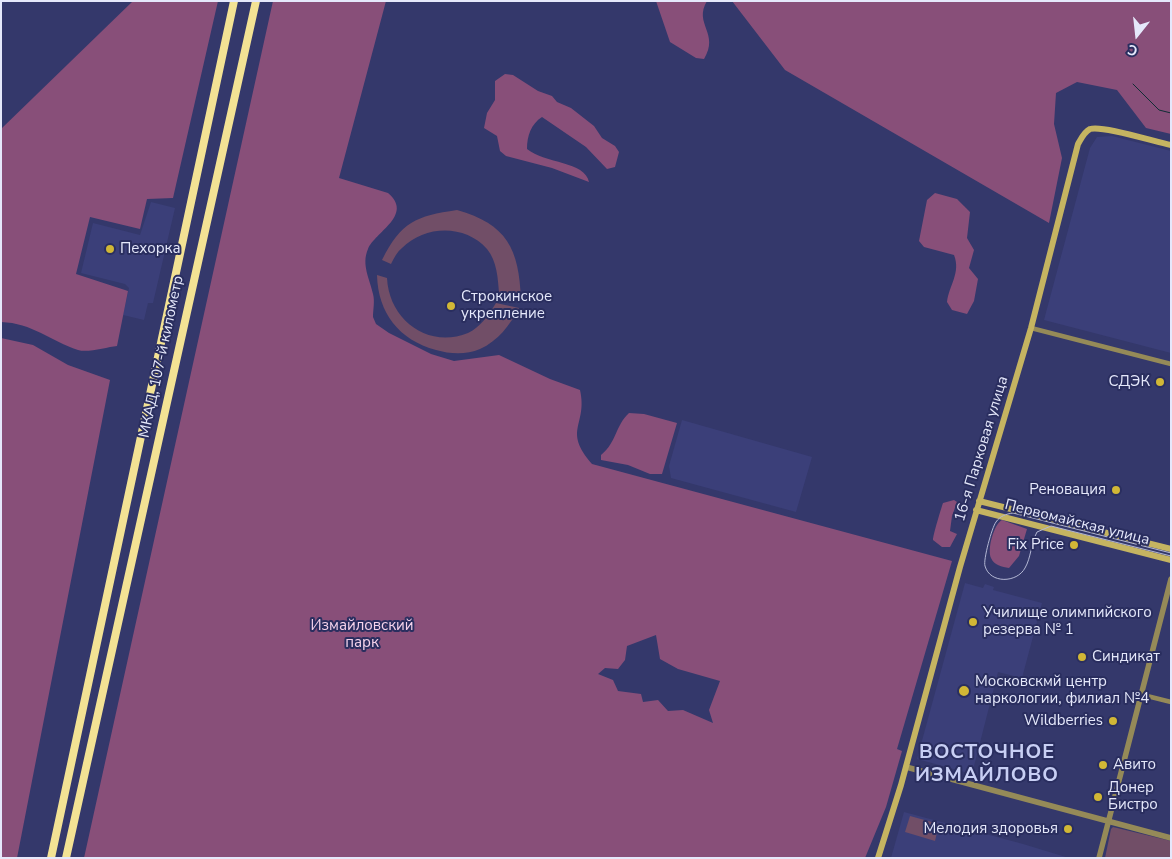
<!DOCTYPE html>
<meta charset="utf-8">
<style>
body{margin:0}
#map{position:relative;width:1172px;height:859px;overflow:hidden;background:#34386b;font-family:"Nunito Sans",sans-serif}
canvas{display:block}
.frame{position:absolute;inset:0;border:2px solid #e5e8fb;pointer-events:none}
.north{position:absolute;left:1112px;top:10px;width:50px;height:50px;-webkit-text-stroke:4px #2a2e5f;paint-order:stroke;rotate:196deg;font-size:14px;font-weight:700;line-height:20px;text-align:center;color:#e5e8fb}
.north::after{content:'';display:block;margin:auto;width:18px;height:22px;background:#e5e8fb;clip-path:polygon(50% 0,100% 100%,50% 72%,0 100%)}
</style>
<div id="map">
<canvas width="1172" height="859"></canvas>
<div class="frame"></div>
<div class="north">С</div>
</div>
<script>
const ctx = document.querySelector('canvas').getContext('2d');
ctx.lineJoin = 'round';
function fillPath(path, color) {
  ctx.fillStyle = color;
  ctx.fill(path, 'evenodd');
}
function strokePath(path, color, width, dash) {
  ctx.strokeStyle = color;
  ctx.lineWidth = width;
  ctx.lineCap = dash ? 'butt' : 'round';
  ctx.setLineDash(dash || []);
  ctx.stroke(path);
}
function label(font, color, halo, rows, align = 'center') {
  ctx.font = font + ' "Nunito Sans",sans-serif';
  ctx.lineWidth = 4;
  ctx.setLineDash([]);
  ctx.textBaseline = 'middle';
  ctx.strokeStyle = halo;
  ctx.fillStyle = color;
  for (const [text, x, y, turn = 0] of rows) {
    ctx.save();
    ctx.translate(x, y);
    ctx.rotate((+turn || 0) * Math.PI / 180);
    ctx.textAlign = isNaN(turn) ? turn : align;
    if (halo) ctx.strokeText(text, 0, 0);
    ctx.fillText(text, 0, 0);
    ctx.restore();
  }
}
fillPath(new Path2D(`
 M1112,136L1171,151V353L1044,320L1090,148L1097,137Z
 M151,202L175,208L153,303H148L144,320L123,315L129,288L125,284L81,273L93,223L140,235Z
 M682,420L812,457L796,512L671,478L669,466Z
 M965,583L983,588L985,584L994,587L993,590L1042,603L1022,678L998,672L972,774L917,759Z
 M904,812L1023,844L1069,858H891Z`), '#3b3f79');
fillPath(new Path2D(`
 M457,210C507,224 519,249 521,299L499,293C498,279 497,261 487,249C465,224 425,225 402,248C397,252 394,258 391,264L382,260C401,222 416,216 457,210Z
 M377,275L387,278C389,320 428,349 468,333C481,327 489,314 496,303L519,308C510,325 498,341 480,349C466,355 450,354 436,350C399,340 378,313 377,275Z
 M910,816L939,824L935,841L905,832Z
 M1113,827L1171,841V858H1105L1111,829Z`), '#714e67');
fillPath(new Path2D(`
 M133,1H218L173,198L147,199L140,229L90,217L76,274L128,291L117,346C107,347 88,353 78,350C51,341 32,323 1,322V129Z
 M273,1H386L339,178L388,193C414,215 375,232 368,249C361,265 370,279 373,294C375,301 373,310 373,317L376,324L389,333L431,354L454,361L499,355L550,379L580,390C588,426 562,429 592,464L952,561L897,749L902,751L886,807L865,858H84ZM656,635L660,659L678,669L720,681L709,710L713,723L683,710L668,711L658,700L643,702L641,694L618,691L613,680L598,674L605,668L618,669L625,660L627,646Z
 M656,1H707C693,24 720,33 704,59L696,58L670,42Z
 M732,1H1171V134L1146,128L1117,90L1077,82L1056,93L1054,124L1062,158L1049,223L785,70Z
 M505,74L513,75L538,91L552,96L557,102L571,108L594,126L602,138L615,146L619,152L615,167L607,169L586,147L542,117C531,124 527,136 527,149C545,164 585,161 589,182L552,168L506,156L500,151L497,136L484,128L487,113L495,100V81Z
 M935,193L957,199L970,212L967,238L974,250L969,268L978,279L974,301L967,314L952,310L947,302C949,285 961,273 954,255L924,247L919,241L927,200Z
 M1,338L33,345L68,365L110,380L17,858H1Z
 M629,413L644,414L677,423L662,474H650L628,465L601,460V455C617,442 615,426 629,413Z
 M954,500L957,502L952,516L950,531L957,534L950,547H942L933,540C933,535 941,509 943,503Z
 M1002,520L1027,529L1019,556L1009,568C1002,567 994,565 991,558C987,549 994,524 1002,520Z`), '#884f79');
strokePath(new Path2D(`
 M1133,84L1159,110L1171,113`), '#112e36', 1);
strokePath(new Path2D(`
 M1031,328L1171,364
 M1143,695L1171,702`), '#958a58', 4.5);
strokePath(new Path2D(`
 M906,767L1171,838
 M1099,858L1171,579`), '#958a58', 5.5);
strokePath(new Path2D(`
 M979,501L1171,549
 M976,510L1171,560
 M878,858L901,785L960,567L1031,328L1078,144C1081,139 1084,132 1090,129C1103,125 1155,142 1171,145`), '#c5b461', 6);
strokePath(new Path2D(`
 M51,858L234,1
 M66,858L256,1`), '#f3e294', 8);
strokePath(new Path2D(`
 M1171,553L1013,513C1006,514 1000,516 996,522C992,527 983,560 985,566C990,584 1017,583 1025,568C1031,558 1031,543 1037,532L1051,526L1171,556`), '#b4b8d4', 1);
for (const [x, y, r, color] of [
 [110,249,5,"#d1b736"],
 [451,306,5,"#d1b736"],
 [1160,382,5,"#d1b736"],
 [1116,490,5,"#d1b736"],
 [1074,545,5,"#d1b736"],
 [973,622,5,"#d1b736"],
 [1082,657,5,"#d1b736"],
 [964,691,6,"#d1b736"],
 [1113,721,5,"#d1b736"],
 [1103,765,5,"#d1b736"],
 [1098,797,5,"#d1b736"],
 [1068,829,5,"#d1b736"]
]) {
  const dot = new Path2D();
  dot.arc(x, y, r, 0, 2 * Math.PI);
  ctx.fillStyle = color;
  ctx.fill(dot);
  strokePath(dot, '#2a2e5f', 2);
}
label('15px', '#e5e8fb', '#2a2e5f', [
 ["Пехорка",120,249],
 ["Строкинское",461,297],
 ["укрепление",461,314],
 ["СДЭК",1150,382,"right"],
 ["Реновация",1106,490,"right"],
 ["Fix Price",1064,545,"right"],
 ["Училище олимпийского",983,613],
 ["резерва № 1",983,630],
 ["Синдикат",1092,657],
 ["Московскмй центр",975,682],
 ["наркологии, филиал №4",975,699],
 ["Wildberries",1103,721,"right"],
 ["Авито",1113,765],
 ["Донер",1108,788],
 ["Бистро",1108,805],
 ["Мелодия здоровья",1058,829,"right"]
], 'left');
label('15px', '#e5e8fb', '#2a2e5f', [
 ["МКАД, 107-й километр",162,357,-78],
 ["16-я Парковая улица",982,449,-73],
 ["Первомайская улица",1077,523,14]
]);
label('15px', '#f6d3eb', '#2a2e5f', [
 ["Измайловский",362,626],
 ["парк",362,643]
]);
ctx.letterSpacing = '1px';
label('bold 20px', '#c8cff4', '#2a2e5f', [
 ["ВОСТОЧНОЕ",987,753],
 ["ИЗМАЙЛОВО",987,776]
]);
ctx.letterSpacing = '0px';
</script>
